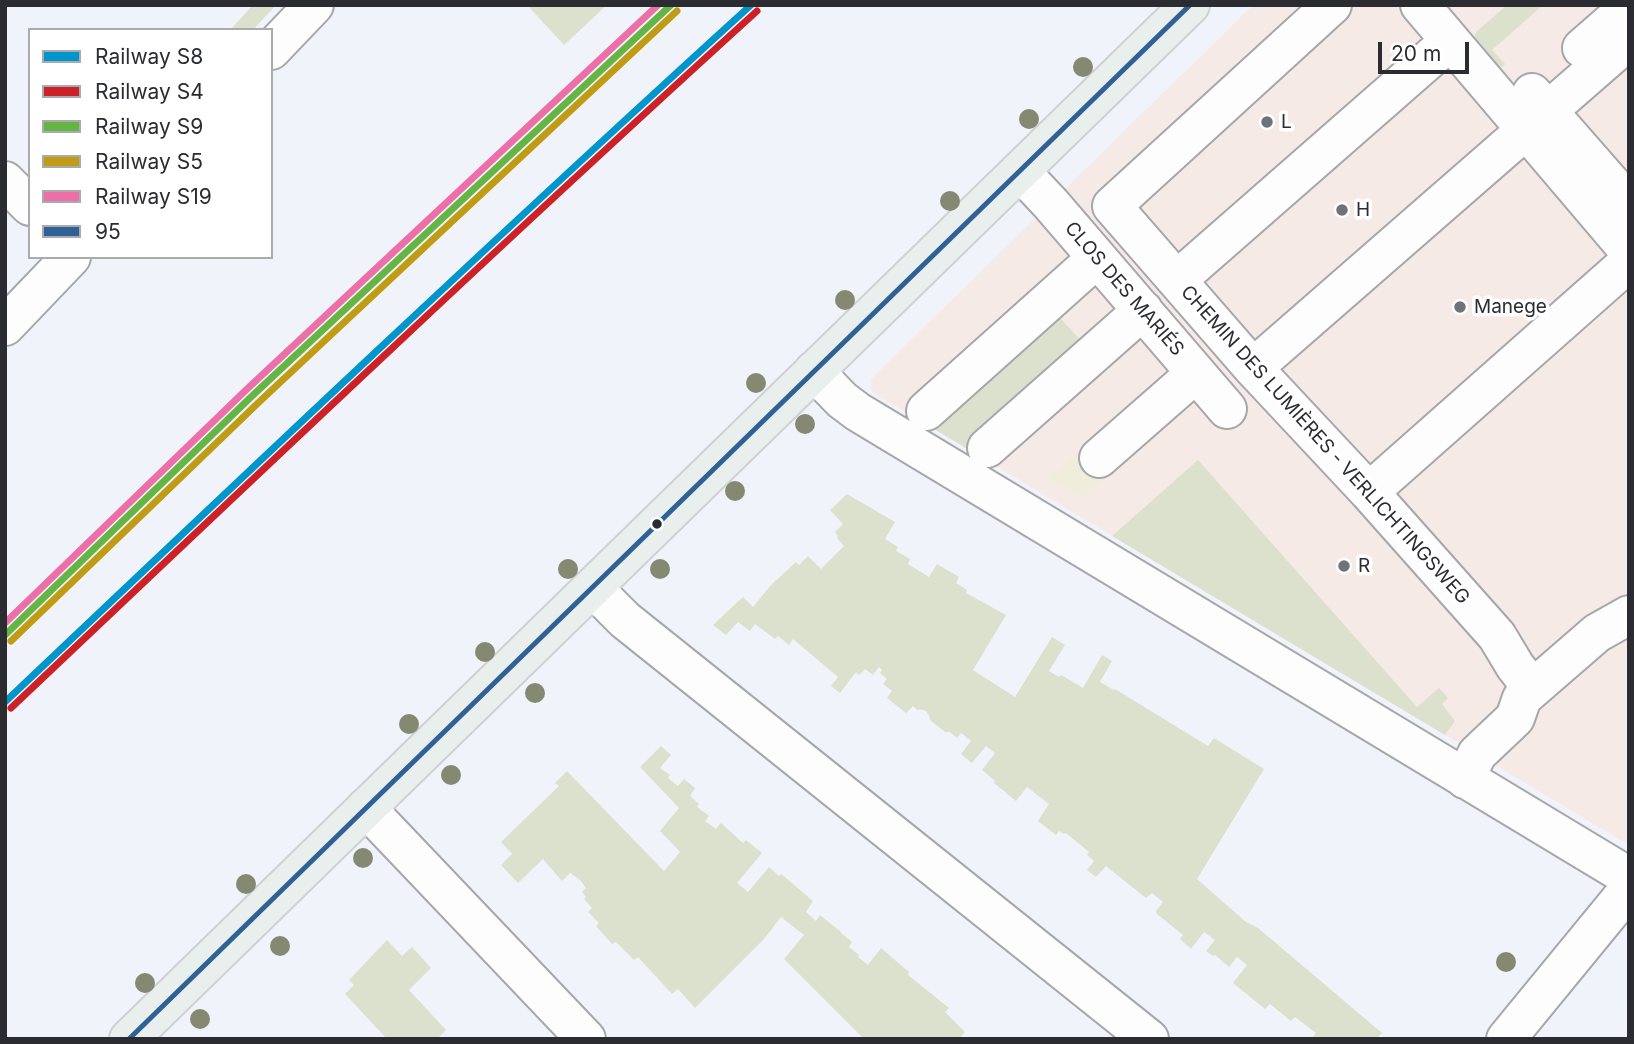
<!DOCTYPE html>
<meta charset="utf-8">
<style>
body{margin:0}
#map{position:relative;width:1634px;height:1044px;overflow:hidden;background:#f0f3fa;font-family:Inter,sans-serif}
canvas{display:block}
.frame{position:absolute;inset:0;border:7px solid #2b2c31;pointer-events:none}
.legend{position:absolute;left:28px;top:28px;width:245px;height:231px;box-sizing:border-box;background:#fff;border:2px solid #aaabad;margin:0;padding:9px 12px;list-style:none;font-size:21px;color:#2b2c31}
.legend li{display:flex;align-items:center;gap:14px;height:35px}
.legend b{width:35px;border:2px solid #aaabad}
.scale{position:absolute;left:1378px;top:42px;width:91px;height:32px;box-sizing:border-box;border:4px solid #2b2c31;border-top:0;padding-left:9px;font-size:21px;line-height:24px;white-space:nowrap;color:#2b2c31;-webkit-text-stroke:5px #fff;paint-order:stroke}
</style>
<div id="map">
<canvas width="1634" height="1044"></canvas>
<div class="frame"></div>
<ul class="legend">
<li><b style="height:9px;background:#0096cb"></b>Railway S8</li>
<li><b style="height:9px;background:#cb2127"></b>Railway S4</li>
<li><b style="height:9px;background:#64b544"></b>Railway S9</li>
<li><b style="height:9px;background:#bf9c13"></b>Railway S5</li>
<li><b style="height:9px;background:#ed6fa7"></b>Railway S19</li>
<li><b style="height:9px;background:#306196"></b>95</li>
</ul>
<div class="scale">20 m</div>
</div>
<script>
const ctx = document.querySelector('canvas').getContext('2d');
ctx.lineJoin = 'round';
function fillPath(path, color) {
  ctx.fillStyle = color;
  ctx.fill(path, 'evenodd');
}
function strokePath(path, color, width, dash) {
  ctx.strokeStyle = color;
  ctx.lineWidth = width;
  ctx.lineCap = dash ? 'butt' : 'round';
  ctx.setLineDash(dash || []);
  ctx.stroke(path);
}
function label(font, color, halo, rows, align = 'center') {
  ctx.font = font + ' Inter,sans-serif';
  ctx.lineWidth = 7;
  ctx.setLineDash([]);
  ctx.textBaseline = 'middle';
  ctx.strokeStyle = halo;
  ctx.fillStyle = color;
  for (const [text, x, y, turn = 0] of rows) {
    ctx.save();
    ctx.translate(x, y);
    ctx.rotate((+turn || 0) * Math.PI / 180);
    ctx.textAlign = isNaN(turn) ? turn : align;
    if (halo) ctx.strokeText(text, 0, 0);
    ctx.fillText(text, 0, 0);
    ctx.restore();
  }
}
fillPath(new Path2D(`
 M1253,5H1629V837L1624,842L872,392L871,379Z`), '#f5eae6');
fillPath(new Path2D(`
 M253,5H276L253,30H230Z
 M527,5H607L564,45Z
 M1507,5H1543L1492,50L1505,64L1497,71L1474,40L1476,32Z
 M1051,308L1085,345L967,449L923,422Z
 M1198,460L1417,707L1439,688L1448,698L1442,704L1455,721L1445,735L1112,536Z
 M847,494L895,522L885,539L898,547L896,551L910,559L908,564L929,577L937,564L959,577L956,583L967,590L966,593L1006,615L973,670L1015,697L1052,637L1065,645L1049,671L1059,677L1061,675L1083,688L1102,655L1112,661L1100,682L1114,690L1115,689L1208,746L1214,738L1264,769L1197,879L1246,922L1258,928L1382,1033L1376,1039H1311L1316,1033L1295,1017L1291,1021L1270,1004L1265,1009L1233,983L1247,965L1237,957L1229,967L1215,955L1213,956L1206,951L1215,940L1204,932L1191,949L1180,939L1183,935L1157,914L1156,911L1163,902L1152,893L1146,898L1106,866L1096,877L1087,870L1094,861L1087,855L1089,852L1066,833L1064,834L1059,831L1056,835L1038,821L1049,804L1027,787L1016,801L994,783L995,781L982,770L995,753L986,746L972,763L961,754L971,741L961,733L957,738L950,732H945L930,720C929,713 925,708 917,710L913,706L906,713L887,698L892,691L883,684L887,679L880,673L882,670L879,667L873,675L865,669L859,675L856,672L840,693L831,686L838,677L793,639L789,645L778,636L775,639L755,624L750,631L738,622L726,635L713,625L743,597L753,607L771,585L796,562L799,565L808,556L821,569L844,546L837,538L838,536L835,532L843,524L830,510Z
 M661,746L671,755L660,768L670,775L668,778L678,786L684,779L695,788L690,796L699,804L697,807L709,816L705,821L716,829L721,823L743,843L746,840L762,853L737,883L748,892L769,867L779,876L781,874L813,901L806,912L816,921L820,915L841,932V933L852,942L849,947L859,955L858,957L868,965L881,948L909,972L908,975L949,1008L945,1012L965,1032L959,1039H864L784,959L804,935L781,917L764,939L695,1008L678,989L672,994L638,957L634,960L616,942L612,944L596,926L599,923L588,912L592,908L584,899L586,897L582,892L586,888L580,880L570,873L562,881L543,859L518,883L501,865L512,854L501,842L559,786L555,783L567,771L664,871L680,852L660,831L679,808L640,767Z
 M387,940L402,956L412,947L431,968L409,990L446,1030L437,1039H387L345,994L354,985L349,980Z`), '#dce1cd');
fillPath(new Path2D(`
 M1084,447L1109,475L1083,498L1049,478Z`), '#f1eddc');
const minor = new Path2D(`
 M1332,5L1112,206L1253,368L1369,492L1497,636L1515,666L1532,688
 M1420,5L1629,251
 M1582,48L1629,7
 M271,50L314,5
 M1532,93L1629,204
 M1020,171L1051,204L1227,409
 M5,181L30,206
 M1177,280L1450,41
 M5,326L71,257
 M1253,368L1629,40
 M814,371L842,400L858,412L1629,877
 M926,411L1097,258
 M987,448L1143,310
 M1099,458L1196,373
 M1369,492L1629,262
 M593,588L625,620L1149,1039
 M1465,779L1477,754L1515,718L1522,698L1597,633L1629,615
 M366,808L586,1039
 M1506,1039L1629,889`);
const major = new Path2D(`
 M129,1039L1190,5`);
strokePath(minor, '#a5a7ab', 42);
strokePath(major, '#cfd1d4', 42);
strokePath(minor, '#fdfdfe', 38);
strokePath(major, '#e9efec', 38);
strokePath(new Path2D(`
 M129,1039L1190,5`), '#306196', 5);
strokePath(new Path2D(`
 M5,702C252,468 499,234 751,5`), '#0096cb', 7);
strokePath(new Path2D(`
 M11,708C258,474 505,240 757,11`), '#cb2127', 7);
strokePath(new Path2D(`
 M5,635L252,396L671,5`), '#64b544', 7);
strokePath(new Path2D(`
 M11,641L258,403L677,11`), '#bf9c13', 7);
strokePath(new Path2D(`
 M5,623L246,390L658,5`), '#ed6fa7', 7);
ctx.fillStyle = '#858972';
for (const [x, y] of [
 [1083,67],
 [1029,119],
 [950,201],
 [845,300],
 [756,383],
 [805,424],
 [735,491],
 [568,569],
 [660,569],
 [485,652],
 [535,693],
 [409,724],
 [451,775],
 [363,858],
 [246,884],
 [280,946],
 [1506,962],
 [145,983],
 [200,1019]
]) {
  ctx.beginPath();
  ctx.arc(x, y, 10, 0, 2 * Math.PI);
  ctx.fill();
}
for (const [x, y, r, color] of [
 [1267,122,7,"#707277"],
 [1342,210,7,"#707277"],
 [1460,307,7,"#707277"],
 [657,524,6,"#2b2c31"],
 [1344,566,7,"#707277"]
]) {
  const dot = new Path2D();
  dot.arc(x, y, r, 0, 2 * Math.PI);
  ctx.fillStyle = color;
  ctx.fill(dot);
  strokePath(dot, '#fff', 2.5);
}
label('19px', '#2b2c31', '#fff', [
 ["L",1281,122],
 ["H",1356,210],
 ["Manege",1474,307],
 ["R",1358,566]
], 'left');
label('19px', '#2b2c31', '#fff', [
 ["CLOS DES MARIÉS",1124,289,49],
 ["CHEMIN DES LUMIÈRES - VERLICHTINGSWEG",1325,445,48]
]);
</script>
